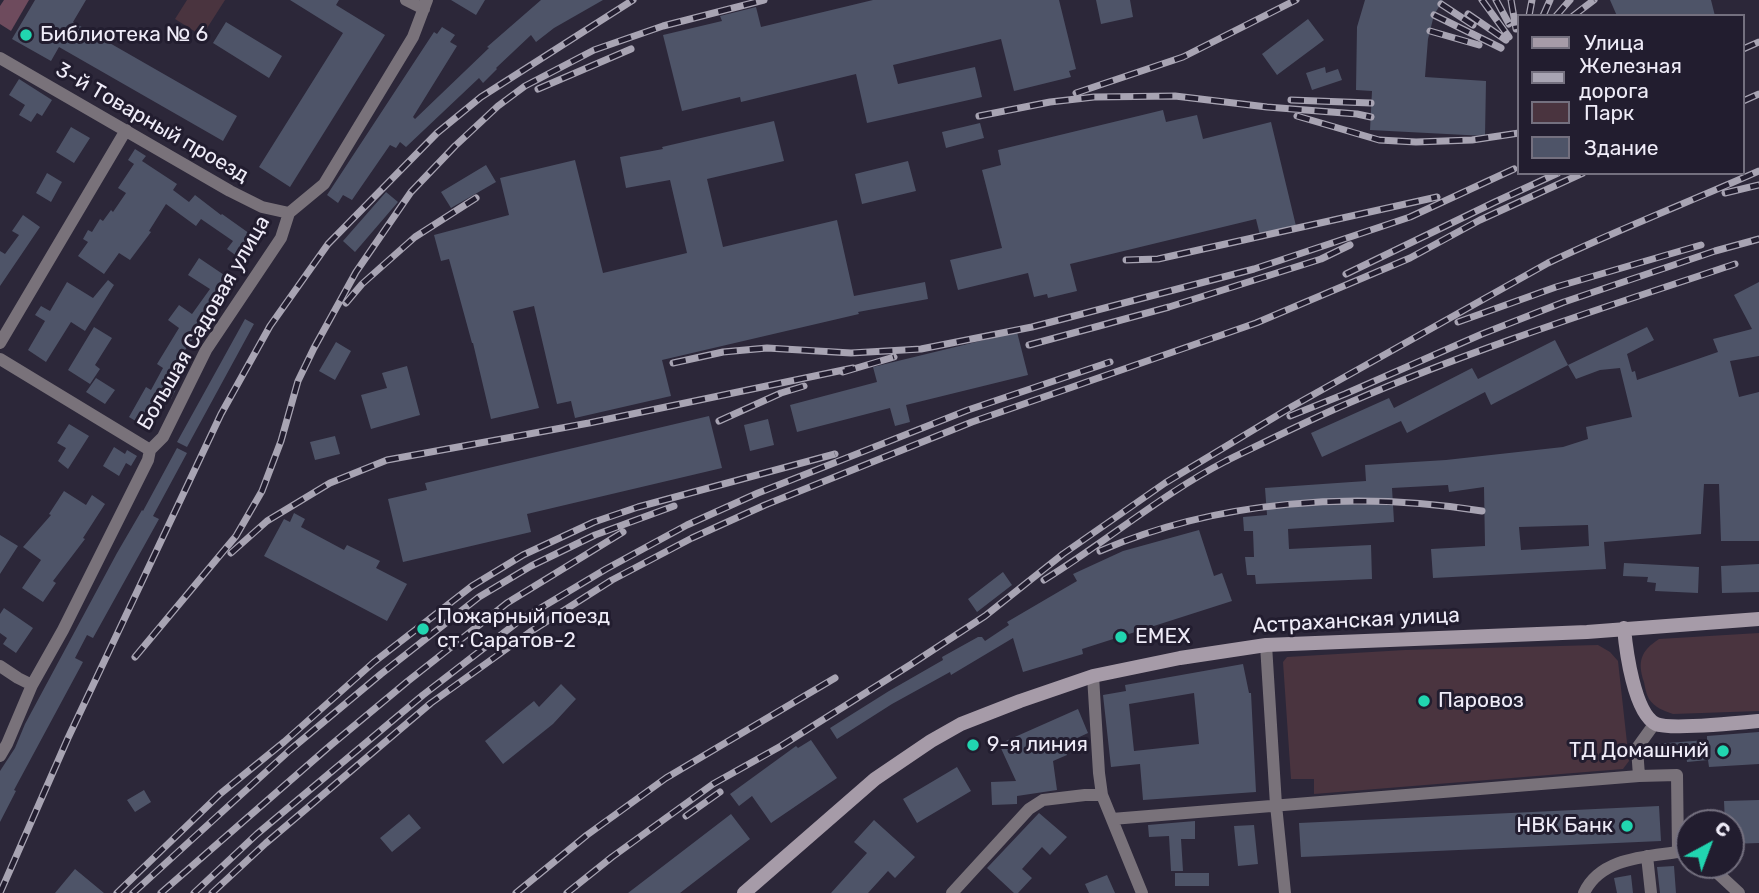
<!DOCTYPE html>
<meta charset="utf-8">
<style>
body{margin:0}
#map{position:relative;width:1759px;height:893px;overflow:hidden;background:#2c2739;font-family:Rubik,sans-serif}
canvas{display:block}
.legend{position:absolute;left:1517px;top:14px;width:228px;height:161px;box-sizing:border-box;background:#221d2f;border:2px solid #74707f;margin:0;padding:9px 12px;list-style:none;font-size:21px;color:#efecf8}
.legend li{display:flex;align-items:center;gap:14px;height:35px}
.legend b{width:35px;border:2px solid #74707f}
.north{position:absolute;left:1675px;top:809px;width:70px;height:70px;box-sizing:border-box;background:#221d2f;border:2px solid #74707f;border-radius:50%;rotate:41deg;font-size:19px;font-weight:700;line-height:28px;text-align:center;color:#efecf8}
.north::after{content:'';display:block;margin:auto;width:24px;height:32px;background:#21d5b0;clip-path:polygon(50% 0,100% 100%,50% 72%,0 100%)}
</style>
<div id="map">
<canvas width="1759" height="893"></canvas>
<ul class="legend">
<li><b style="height:9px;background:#a69ba8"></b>Улица</li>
<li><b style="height:9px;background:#a8a4b3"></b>Железная дорога</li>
<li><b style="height:19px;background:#4a343f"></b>Парк</li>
<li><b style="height:19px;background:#4e5468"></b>Здание</li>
</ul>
<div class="north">С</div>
</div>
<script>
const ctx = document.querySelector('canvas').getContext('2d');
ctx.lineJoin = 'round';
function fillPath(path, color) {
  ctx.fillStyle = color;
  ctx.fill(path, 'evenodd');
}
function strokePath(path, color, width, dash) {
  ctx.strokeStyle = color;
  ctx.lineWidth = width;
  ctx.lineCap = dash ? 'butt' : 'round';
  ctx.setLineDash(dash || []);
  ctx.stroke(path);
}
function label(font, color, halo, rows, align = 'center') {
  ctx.font = font + ' Rubik,sans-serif';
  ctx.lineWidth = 6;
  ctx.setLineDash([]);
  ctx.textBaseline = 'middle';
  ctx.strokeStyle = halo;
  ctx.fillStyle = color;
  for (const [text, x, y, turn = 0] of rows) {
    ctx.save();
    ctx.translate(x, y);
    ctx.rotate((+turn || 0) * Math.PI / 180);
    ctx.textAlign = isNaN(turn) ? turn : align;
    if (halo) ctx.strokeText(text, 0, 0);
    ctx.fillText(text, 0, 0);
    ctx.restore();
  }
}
fillPath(new Path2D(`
 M187,0H225L202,36L175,19Z
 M1759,633V711L1673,714C1664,711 1654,707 1649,699C1646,694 1645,687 1644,682C1637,661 1641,651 1659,639Z
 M1598,645L1610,652L1618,661L1629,761L1623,769L1314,794V779H1291L1283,662L1287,657L1405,650Z`), '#4a343f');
fillPath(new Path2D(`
 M4,0H29L11,31L0,24V6Z`), '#6e4b5d');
fillPath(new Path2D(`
 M35,0H86L73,22L237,116L223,141L59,47L51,61L12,39Z
 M290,0H339L336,5L385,35L290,187L259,167L343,33Z
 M451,0H485L476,15Z
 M541,0H603L554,28L536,42L531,35L496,68L497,69L483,83L479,78L406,147L400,142L396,148L390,145L352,200L343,195L338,203L327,195L434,32L437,34L442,27L455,35L450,42L457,46L413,117L415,119L489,48L487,47Z
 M873,0H1059L1076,69L1069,71L1071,77L1014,91L1001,39L893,65L898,84L975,67L982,97L867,123L856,74L741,102L740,97L682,111L663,35L722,21L720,16L756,7L761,27Z
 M1096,0H1130L1133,17L1101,24Z
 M1365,0H1443L1434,15L1428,39L1425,77L1486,81L1485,136L1370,130L1372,91L1356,90L1357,27Z
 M1610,0H1711L1715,16H1617Z
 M1308,19L1324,40L1277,75L1262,54Z
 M226,22L282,56L269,78L213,43Z
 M1325,67L1326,73L1338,69L1342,80L1312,90L1306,73Z
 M19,79L52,100L42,116L37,113L31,122L19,115L25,105L9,95Z
 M1163,110L1166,122L1197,115L1203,139L1271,122L1296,226L1260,235L1256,219L1070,264L1077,291L1048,298L1047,294L1034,297L1028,273L958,290L950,260L1002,248L982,170L1001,165L998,150Z
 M774,121L784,161L707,179L723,247L837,220L854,296L925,282L928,299L858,312L859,314L662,360L671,396L575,418L571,401L557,404L534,306L513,311L539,408L491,419L473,343H472L449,259L441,261L434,235L509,215L500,178L575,160L603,273L687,253L670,180L626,188L620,157L663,149L662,147Z
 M980,123L984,138L946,148L942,132Z
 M71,127L90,138L74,163L56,152Z
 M135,149L146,156L142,161L177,184L173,190L189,202L195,195L221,215L222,214L260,241L245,262L227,249L233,241L201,219L196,226L166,204L149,231L151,232L130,260L119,253L104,274L78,256L88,242L83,239L88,230L92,232L100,219L103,221L111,210L113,212L126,193L118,188L134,164L128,160Z
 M908,161L916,191L862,204L855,174Z
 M486,165L496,182L451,208L441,192Z
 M47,173L62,182L51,202L36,193Z
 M386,192L398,202L355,252L343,241Z
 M23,215L40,227L0,286V251L5,254L19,235L12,231Z
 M199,258L233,281L183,353L192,358L171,399L168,397L149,429L129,417L146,387L151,390L163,368L157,364L179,328L168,320L179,305L192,314L210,289L188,275Z
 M108,280L114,285L85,331L71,322L46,362L28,350L45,321L35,315L41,306L50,311L67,282L93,298Z
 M1759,282V356L1730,361L1739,397L1759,392V541H1721L1719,484H1704L1701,534L1604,542L1606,569L1433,578L1431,549L1485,546L1484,487L1449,492L1448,485L1392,488L1394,522L1288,529L1289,549L1371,545L1372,579L1256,584L1255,575H1247L1245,557H1254L1253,531H1244L1243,517L1267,515L1265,488L1366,481L1365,465L1446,460L1563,447L1588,439L1586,427L1632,417L1620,368L1600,370L1576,379L1568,365L1647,327L1654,340L1627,354L1632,372L1635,371L1637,380L1718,352L1713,339L1752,329L1734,295ZM1588,525L1589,546L1521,550L1519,527Z
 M245,319L254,324L187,447L177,442Z
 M94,327L112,338L95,365L100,369L90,384L68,370Z
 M1017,332L1028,375L906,405L910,422L895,426L890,408L797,432L790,405L877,382L873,367Z
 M1555,340L1568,365L1491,405L1485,392L1407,433L1401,421L1322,457L1311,433L1389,398L1394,408L1472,368L1478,379Z
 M336,342L351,351L335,380L319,371Z
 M407,366L420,415L371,429L361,395L387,388L382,373Z
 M96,378L115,390L105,404L86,392Z
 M709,416L722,468L527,514L531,532L403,562L388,499L427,490L425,483Z
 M768,419L774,445L750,451L744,425Z
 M69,424L89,436L68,469L58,461L66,448L57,443Z
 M335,436L340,454L315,460L310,442Z
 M114,447L125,454L127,450L137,456L131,466L126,463L119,476L103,466Z
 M177,448L187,453L153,516L159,519L93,638L87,635L75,658L83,662L14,790L16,791L0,822V771L15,748L25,724L117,553L142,510L143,511Z
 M64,491L86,505L92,495L105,504L83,538L85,539L53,581L56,583L43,602L22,588L41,560L23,547L51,515L49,514Z
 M294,513L305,519L301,527L344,550L347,545L380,561L376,568L407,584L387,621L264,556L284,519L290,522Z
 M1199,530L1214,576L1222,573L1232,601L1082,649L1083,654L1023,672L1013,638L951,675L950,672L892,704L837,739L830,728L889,691L943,660L942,657L978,637H982L985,641L1009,625L1007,622L1077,581L1073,574L1123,551Z
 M0,535L18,546L0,574Z
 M1624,563L1699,567L1698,593L1655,591L1656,583L1647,582L1648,577L1623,576Z
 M1759,564V592L1722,593L1721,566Z
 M1003,572L1012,585L977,612L968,599Z
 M4,608L33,628L16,653L3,644L7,638L0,633V614Z
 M1243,664L1249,693H1251L1256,792L1143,800L1140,764L1111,767L1103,695L1126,691L1125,685ZM1194,693L1199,744L1134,751L1129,704Z
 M561,684L576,699L553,724L503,764L485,741L534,701L539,707Z
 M1078,709L1088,733L1062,745L1067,755L1053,761L1057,790L1017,796V804L992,805L991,782L1016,781L999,744Z
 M1759,732V764L1709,767L1708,760L1687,762L1686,753L1654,756L1653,744L1707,740V736Z
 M811,740L837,778L771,823L752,796L739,806L730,794L796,746L798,748Z
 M957,767L971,791L917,823L903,799Z
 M144,790L151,802L135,812L127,800Z
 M1759,800V843L1731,844V823H1725L1724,801Z
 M1659,806L1661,841L1301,857L1299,823Z
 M1039,813L1067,837L1050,855L1042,847L1022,869L1032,878L1018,893H1014L987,868Z
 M409,814L421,828L392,852L380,838Z
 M731,814L750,839L680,893H628Z
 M874,820L915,857L895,878L888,871L868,893H831L867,853L854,842Z
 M1195,821V839H1181L1183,871H1171L1169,836L1149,837L1148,825Z
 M1254,825L1258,864L1238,866L1234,826Z
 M1674,866L1676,893H1660L1657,867Z
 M75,869L104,893H55Z
 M1175,873H1209V886H1175Z
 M1107,875L1115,893H1089L1085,884Z
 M1631,875L1633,893H1617L1614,878Z`), '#4e5468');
strokePath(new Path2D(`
 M406,0L424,9
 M0,58L230,191L262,207L289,213
 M0,343L126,130
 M0,359L150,450
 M1266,645L1276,805L1285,893
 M0,666L18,678L32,685
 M1093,676L1099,773L1102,795L1142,893
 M0,756L7,744L32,685L63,630L148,460L150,450L163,437L206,350L281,238L289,213L324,184L413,37L427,0
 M1639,776L1637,748L1655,723
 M1112,819L1639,776L1677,775L1678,852
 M1647,856L1651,893
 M1706,865L1712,868L1739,893
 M952,893L1029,809L1043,800L1085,795H1102
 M1584,893C1600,858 1644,857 1678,852`), '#79727a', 12);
strokePath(new Path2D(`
 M1624,628C1626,650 1634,713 1656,724C1670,730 1739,723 1759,721
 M744,893L875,779L931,741L961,724L1020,701L1093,676L1180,658L1266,645L1587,632L1759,619`), '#a69ba8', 14);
const rail = new Path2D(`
 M1482,0L1509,37
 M1496,0L1509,24
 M1511,0L1516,29
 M1441,4L1473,25
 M1468,14L1506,40
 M1434,15L1501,48
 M1529,16L1532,0
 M1543,16L1550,0
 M1556,16L1570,0
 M1573,16L1594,0
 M1430,31L1479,45
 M1743,49L1759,42
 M538,89L631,49
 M1076,93L1183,57L1296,0
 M1291,100L1371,103
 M1743,101L1759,94
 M979,116L1050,102L1094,97L1175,96L1267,107L1357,114L1371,117
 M1297,116L1379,140L1416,142L1472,140L1519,133
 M1725,193L1759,185
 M1126,260L1158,259L1437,197
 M1346,274L1495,202L1558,173
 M346,303L362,284L415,237L476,198
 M1458,322L1556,287L1701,245
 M1029,345L1169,307L1321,259L1350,245
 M673,363L723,352L767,348L851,353L921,349L1032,327L1254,269L1410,217L1514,169
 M843,372L894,357
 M1290,416L1345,394L1482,334L1564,302L1715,251L1759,239
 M719,421L781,393L804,386
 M1100,551C1218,500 1355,491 1482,511
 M231,553L267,521L330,483L387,460L589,423L853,368
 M1044,580C1106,542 1162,494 1226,461C1267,441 1309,420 1351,402C1475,348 1606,307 1735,264
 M135,657L236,536L262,491L281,441L298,381L314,348L356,272L411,192L455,146L498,106L525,86L594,50L663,26L764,0
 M686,816L720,792
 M0,893L68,738L221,414L270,326L328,244L437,133L481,97L633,0
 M117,893L220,794L284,742L374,662L472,586L523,555L594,522L638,507L835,454
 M133,893L290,750L381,674L479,597L531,566L595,535L674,506
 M161,893L331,745L408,681L507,603L623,532
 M194,893L257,834L423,695L519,621L606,569L687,525L758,493L968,410L1110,362
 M212,893L266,843L431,703L530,632L612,580L692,538L765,505L972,422L1256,323L1410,258L1480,220L1583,173
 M516,893L587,835L666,778L835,678
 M567,893L612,857L713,784L781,746L910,665L985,616L1063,554L1165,483L1293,406L1548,263C1617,230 1689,202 1759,171`);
strokePath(rail, '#a8a4b3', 7);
strokePath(rail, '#221d2f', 4.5, [13]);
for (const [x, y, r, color] of [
 [26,35,7,"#21d5b0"],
 [423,629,7,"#21d5b0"],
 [1121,637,7,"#21d5b0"],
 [1424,701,7,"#21d5b0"],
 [973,745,7,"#21d5b0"],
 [1723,751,7,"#21d5b0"],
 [1627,826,7,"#21d5b0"]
]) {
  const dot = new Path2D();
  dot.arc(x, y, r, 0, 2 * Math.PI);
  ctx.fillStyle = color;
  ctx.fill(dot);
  strokePath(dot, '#221d2f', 2.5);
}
label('21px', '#efecf8', '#221d2f', [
 ["Библиотека № 6",40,35],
 ["Пожарный поезд",437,617],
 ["ст. Саратов-2",437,641],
 ["EMEX",1135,637],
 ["Паровоз",1438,701],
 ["9-я линия",987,745],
 ["ТД Домашний",1709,751,"right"],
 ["НВК Банк",1613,826,"right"]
], 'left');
label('21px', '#efecf8', '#221d2f', [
 ["3-й Товарный проезд",152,123,30],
 ["Большая Садовая улица",204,323,-60],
 ["Астраханская улица",1356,621,-3]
]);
</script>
